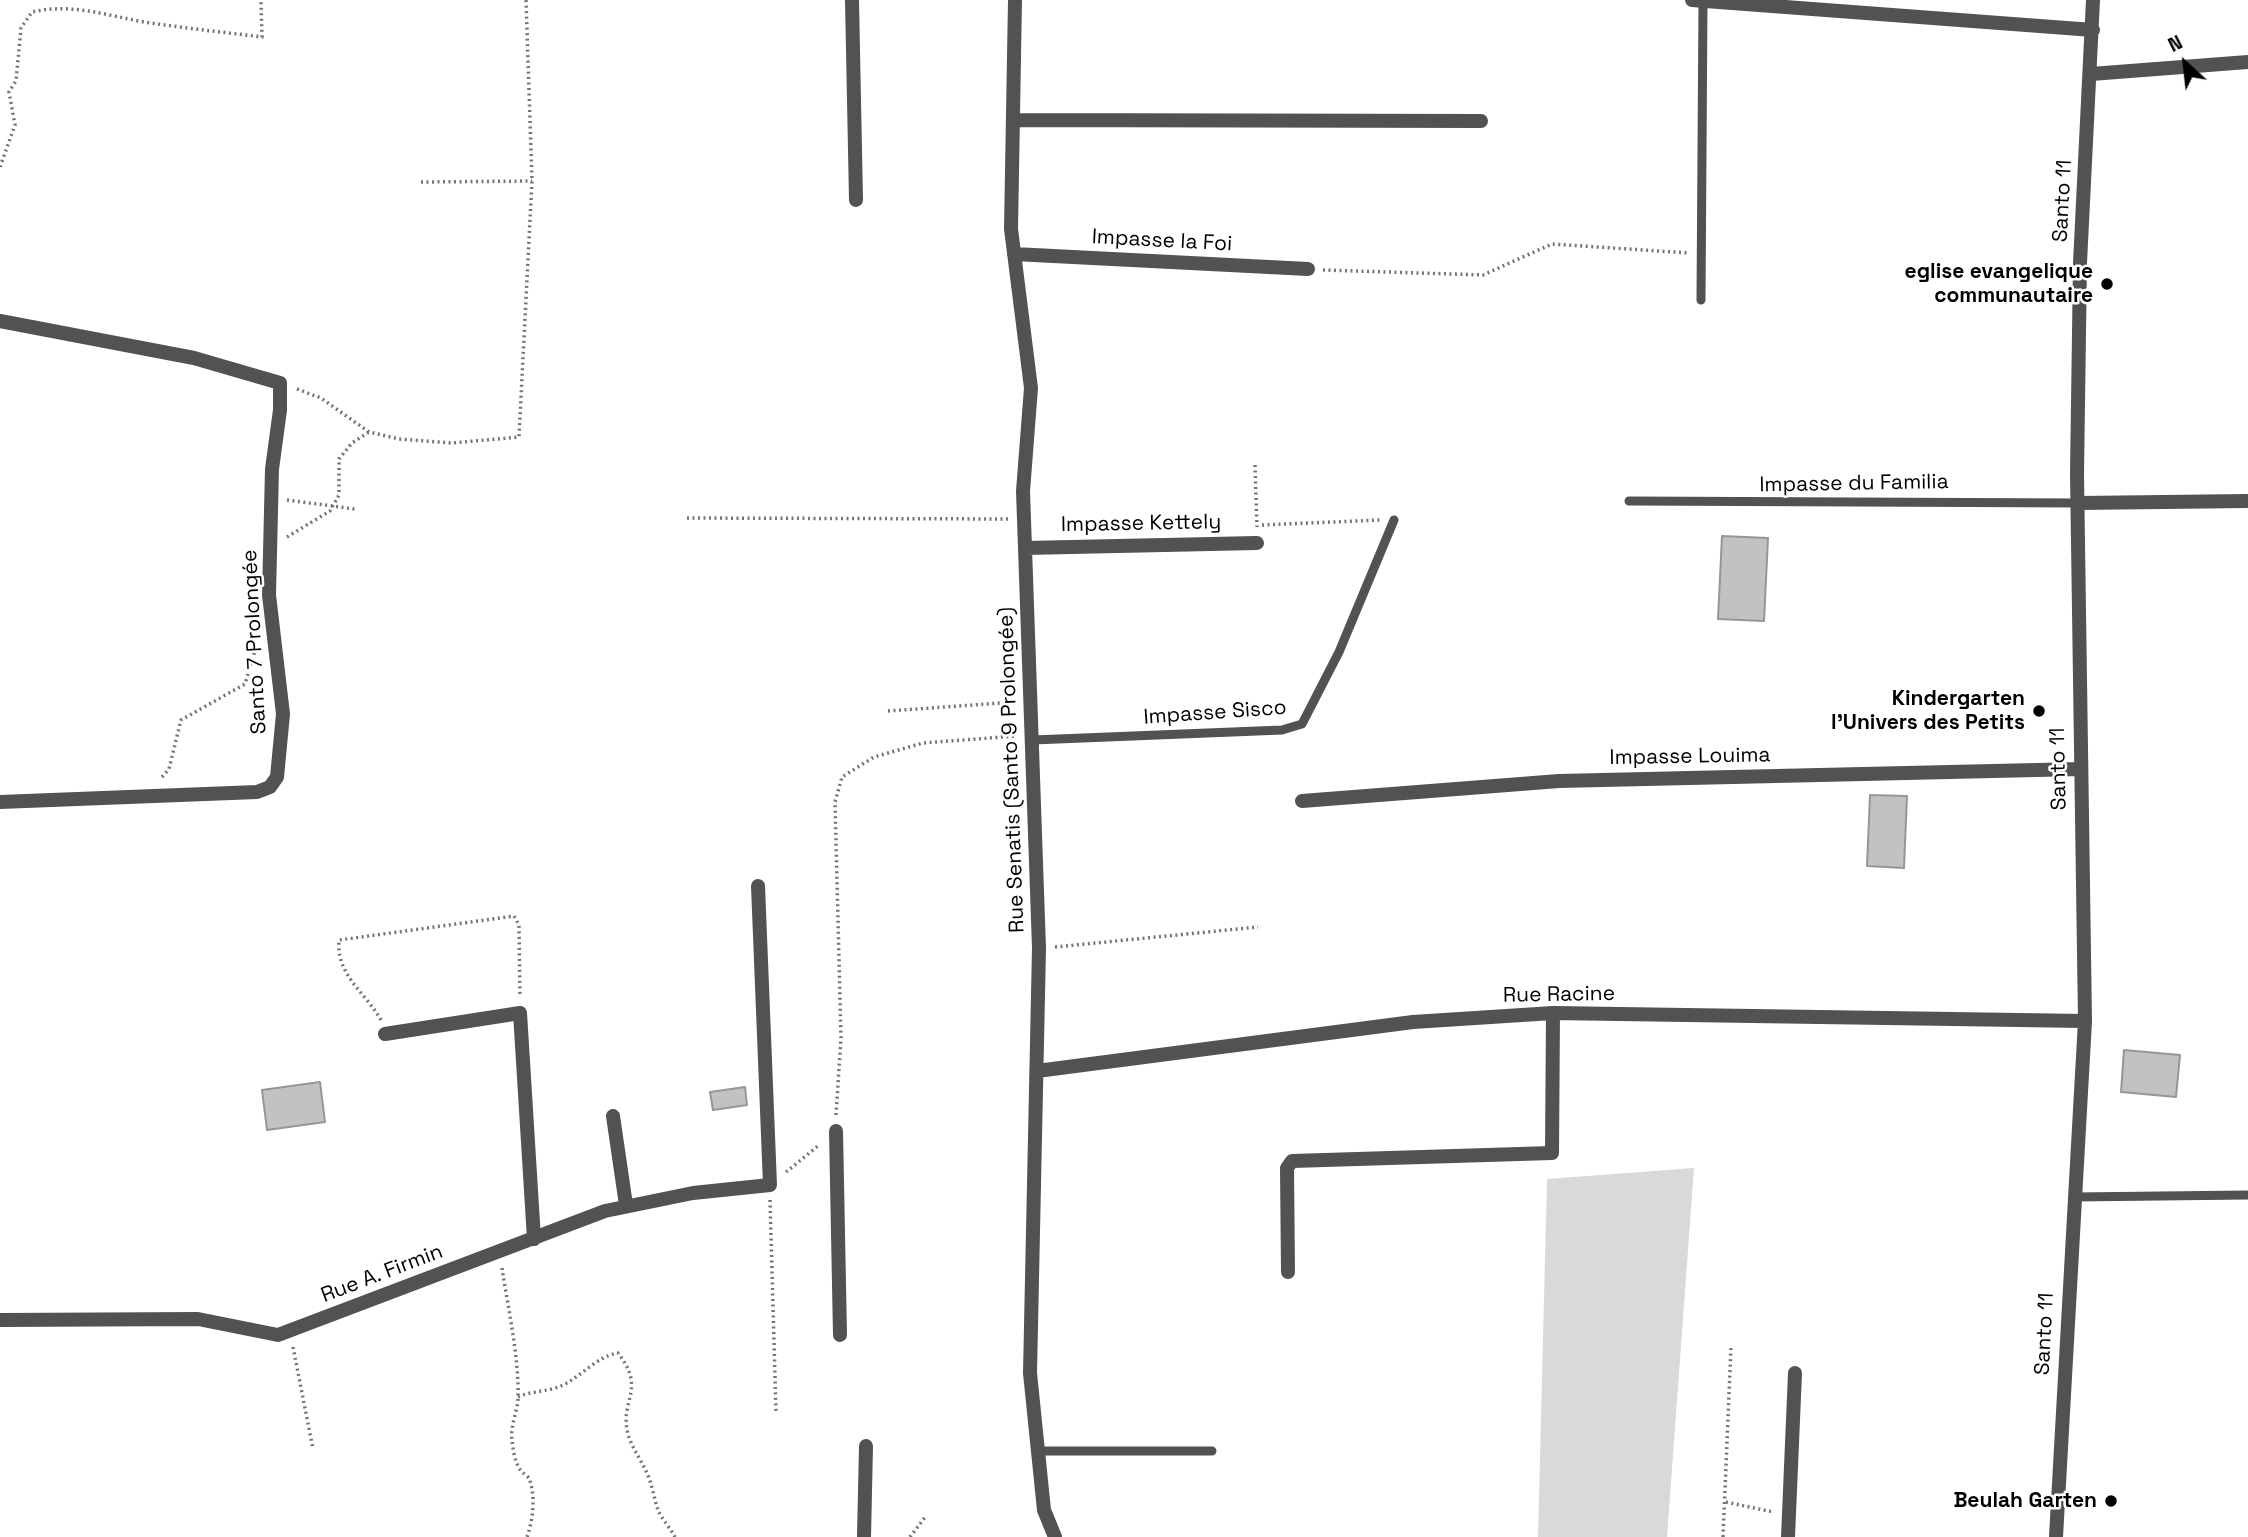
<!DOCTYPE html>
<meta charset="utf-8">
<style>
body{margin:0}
#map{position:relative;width:2248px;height:1537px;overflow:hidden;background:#fff;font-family:"Space Grotesk",sans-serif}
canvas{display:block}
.north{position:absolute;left:2150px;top:28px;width:70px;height:70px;-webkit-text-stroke:5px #fff;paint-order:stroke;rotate:333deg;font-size:19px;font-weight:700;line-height:28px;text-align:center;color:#000}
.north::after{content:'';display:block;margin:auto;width:24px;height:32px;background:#000;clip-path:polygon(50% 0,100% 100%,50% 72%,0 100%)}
</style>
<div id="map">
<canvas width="2248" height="1537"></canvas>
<div class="north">N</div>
</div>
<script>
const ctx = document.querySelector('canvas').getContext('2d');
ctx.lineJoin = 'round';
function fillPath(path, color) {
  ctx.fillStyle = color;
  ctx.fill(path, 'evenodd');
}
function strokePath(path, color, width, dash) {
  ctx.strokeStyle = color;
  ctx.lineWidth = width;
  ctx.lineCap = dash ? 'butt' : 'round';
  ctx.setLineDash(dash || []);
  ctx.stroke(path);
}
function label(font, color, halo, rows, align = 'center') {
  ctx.font = font + ' "Space Grotesk",sans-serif';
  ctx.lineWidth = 5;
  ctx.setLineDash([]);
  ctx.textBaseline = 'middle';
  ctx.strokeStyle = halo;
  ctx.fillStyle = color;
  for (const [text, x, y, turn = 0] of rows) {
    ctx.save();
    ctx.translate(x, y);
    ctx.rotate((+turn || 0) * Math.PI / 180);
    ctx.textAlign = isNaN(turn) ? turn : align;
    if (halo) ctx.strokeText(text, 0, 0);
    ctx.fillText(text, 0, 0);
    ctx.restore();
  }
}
fillPath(new Path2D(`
 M1694,1168L1667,1537H1538L1547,1179Z`), '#d9d9d9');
const building = new Path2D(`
 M1722,536L1768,538L1764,621L1718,619Z
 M1870,795L1907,796L1904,868L1867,866Z
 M2124,1050L2180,1055L2176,1097L2121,1092Z
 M320,1082L325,1122L267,1130L262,1090Z
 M745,1087L747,1105L713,1110L710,1092Z`);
fillPath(building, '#c2c2c2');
strokePath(building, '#969696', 2);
strokePath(new Path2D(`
 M0,167L15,125L9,92L16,81L21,28L32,12C71,3 105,15 144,22C183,28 222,32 262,37L261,0
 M421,182L532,181
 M1323,270L1483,275L1552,244L1689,253
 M297,389L321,398L369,432L399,439L452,443L519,437L532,181L526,0
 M1255,465L1257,527
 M287,500L355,509
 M687,518L1008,519
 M1262,525L1380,520
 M287,537L330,511L339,495V459L352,443L369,432
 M888,711L1015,702
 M162,777L169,769L181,720L245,684L256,647
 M1055,947L1258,927
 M381,1020C365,992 336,975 339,940L514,916L519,925L520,997
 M836,1115L841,1038L835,802L842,777L874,757L923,743L1016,736
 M786,1172L818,1146
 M770,1200L776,1412
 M502,1268C508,1308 519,1356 518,1397C518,1411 510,1425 512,1440C513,1450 515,1463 521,1471C522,1472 528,1477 529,1478C536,1496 533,1520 527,1537
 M293,1347L313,1449
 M518,1397C530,1391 547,1392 561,1386C581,1377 597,1356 618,1353C647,1390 619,1400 628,1434C632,1448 641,1460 647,1473C652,1484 654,1498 658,1510C662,1519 670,1528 675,1537
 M1726,1502L1773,1512
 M910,1537L926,1516
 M1723,1537L1731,1347`), '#747474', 3.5, [2, 3.5]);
strokePath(new Path2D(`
 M1701,300L1703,1
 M1629,501L2079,503
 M1033,740L1282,730L1302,724L1339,652L1394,520
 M2074,1197L2248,1195
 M1038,1451H1212`), '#525252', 9);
strokePath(new Path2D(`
 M852,0L856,200
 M1015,0L1011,229L1031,388L1023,491L1039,948L1030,1373L1044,1510L1055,1537
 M1692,0L2093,30
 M2091,74L2248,62
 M1013,120L1481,121
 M1014,254L1308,269
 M0,321L194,358L280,383V410L272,469L269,595L283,714L277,777L270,787L257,792L0,802
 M2079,503L2248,501
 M1025,548L1257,543
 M1302,801L1559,781L2080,769
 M385,1034L520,1013L534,1239
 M1037,1071L1413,1022L1553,1013L2085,1021
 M613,1116L626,1205
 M836,1131L840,1335
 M1288,1272L1287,1168L1292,1161L1552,1153L1553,1013
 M0,1320L198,1319L278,1335L605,1211L693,1193L770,1185L758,886
 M864,1537L866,1446
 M1788,1537L1795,1373
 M2056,1537L2085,1021L2077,474L2080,263L2093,0`), '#525252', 14);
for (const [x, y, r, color] of [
 [2107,284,7,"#000"],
 [2039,711,7,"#000"],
 [2111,1501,7,"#000"]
]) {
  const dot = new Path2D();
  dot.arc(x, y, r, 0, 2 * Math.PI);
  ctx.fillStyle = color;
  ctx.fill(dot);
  strokePath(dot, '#fff', 2.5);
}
label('21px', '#000', '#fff', [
 ["Santo 11",2063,201,-87],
 ["Impasse la Foi",1162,241,3],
 ["Impasse du Familia",1854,484,-1],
 ["Impasse Kettely",1141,524,-1],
 ["Santo 7 Prolongée",255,642,-93],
 ["Impasse Sisco",1215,713,-4],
 ["Impasse Louima",1690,757,-1],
 ["Santo 11",2059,769,-91],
 ["Rue Senatis (Santo 9 Prolongée)",1012,770,-92],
 ["Rue Racine",1559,995,-1],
 ["Rue A. Firmin",382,1274,-21],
 ["Santo 11",2045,1334,-87]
]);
label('bold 21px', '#000', '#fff', [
 ["eglise evangelique",2093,272],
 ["communautaire",2093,296],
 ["Kindergarten",2025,699],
 ["l'Univers des Petits",2025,723],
 ["Beulah Garten",2097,1501]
], 'right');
</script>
